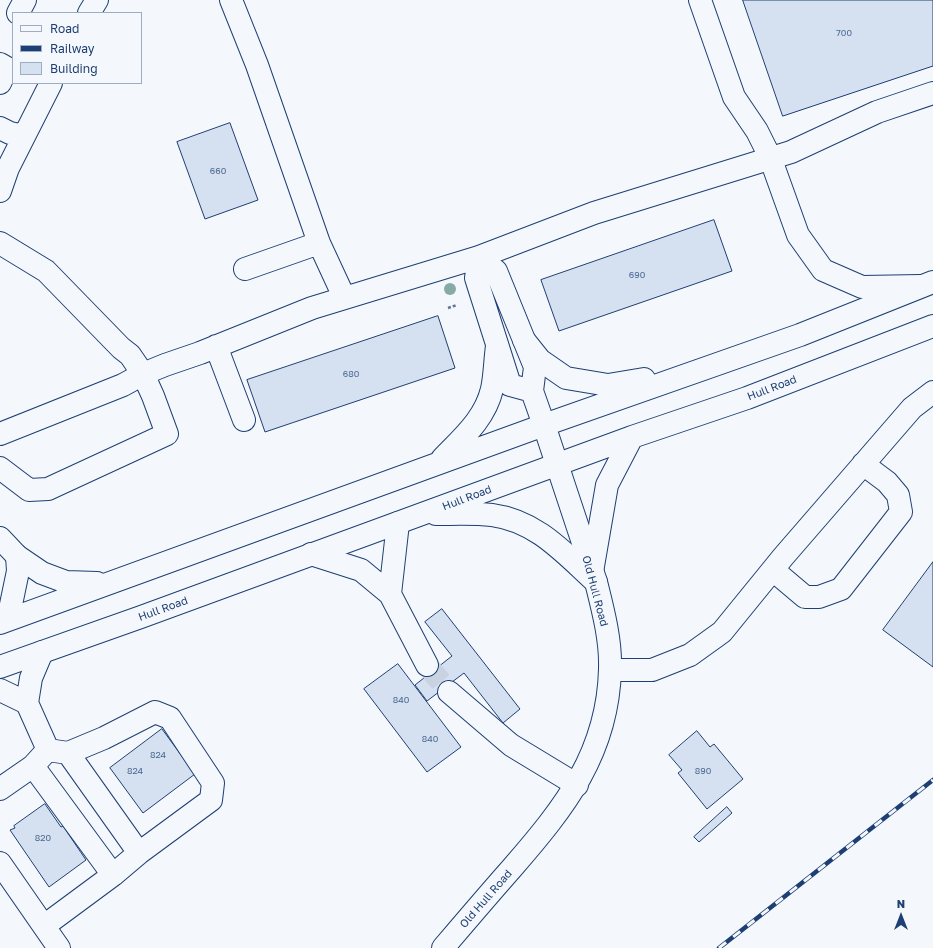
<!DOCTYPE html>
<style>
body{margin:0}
#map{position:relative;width:933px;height:948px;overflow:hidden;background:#f4f7fb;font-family:"Golos Text",sans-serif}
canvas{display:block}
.legend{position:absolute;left:12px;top:12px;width:130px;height:72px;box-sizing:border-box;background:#f4f7fb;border:1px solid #9eadc5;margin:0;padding:5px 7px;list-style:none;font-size:12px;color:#1d3f73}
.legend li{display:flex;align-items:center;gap:8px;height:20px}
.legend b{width:20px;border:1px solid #9eadc5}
.north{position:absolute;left:881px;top:896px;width:40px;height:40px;-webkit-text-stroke:3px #f4f7fb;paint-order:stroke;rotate:0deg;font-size:11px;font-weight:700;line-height:16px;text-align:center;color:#1d3f73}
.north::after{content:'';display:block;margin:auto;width:14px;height:18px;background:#1d3f73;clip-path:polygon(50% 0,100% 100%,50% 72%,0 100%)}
</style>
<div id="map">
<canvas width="933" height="948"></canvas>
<ul class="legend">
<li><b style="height:5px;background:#f4f7fb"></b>Road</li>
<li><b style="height:5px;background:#1d3f73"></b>Railway</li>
<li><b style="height:11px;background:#d5e0f0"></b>Building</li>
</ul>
<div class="north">N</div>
</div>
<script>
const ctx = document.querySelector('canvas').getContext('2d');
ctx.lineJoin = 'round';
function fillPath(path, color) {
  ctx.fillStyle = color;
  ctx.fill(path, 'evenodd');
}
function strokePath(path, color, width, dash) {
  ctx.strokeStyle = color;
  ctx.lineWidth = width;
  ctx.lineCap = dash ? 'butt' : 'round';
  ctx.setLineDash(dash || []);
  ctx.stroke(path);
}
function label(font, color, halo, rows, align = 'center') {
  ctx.font = font + ' "Golos Text",sans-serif';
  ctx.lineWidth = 3;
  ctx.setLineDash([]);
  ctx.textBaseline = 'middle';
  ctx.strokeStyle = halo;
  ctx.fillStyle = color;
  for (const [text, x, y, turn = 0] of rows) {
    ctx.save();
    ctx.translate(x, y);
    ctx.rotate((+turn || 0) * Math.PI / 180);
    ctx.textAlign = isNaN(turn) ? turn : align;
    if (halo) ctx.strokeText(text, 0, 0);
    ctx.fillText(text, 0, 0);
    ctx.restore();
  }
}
const building = new Path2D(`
 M743,0H933V66L783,116Z
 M230,123L258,200L205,219L177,142Z
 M714,220L732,271L559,331L541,280Z
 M438,316L455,368L265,432L247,380Z
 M933,562V667L883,630Z
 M442,609L520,709L503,723L464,673L427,701L415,685L452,656L425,622Z
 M398,664L461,747L427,772L364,689Z
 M162,729L195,774L143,813L110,768Z
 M697,731L710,747L714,744L743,779L707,809L678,773L682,770L669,755Z
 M45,804L61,827L63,826L86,860L49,887L10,830L15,828L14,826Z
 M727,807L732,813L699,842L694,837Z`);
fillPath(building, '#d5e0f0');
strokePath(building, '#1d3f73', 1);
strokePath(new Path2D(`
 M427,665L449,692`), '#c9d2e0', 22, [22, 11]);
const minor = new Path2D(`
 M231,0L257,65L319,243L344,297
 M700,0L734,97L757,131L770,157L798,235L823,270L862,287L921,286
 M18,13L25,0
 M89,13L97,0
 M0,64L7,68L0,83
 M0,128L10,133L24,136
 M0,191L8,168L51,83
 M0,243L46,271L121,348L130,355L143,374L165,365L200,353L312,308L479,257L594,213L791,152L877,112L933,93
 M479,257L496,271L535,367L532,391L544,425
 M479,257L476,278L510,385L532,391
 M245,269L319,243
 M216,346L244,420
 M0,434L123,385L143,374L153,396L167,434L48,489L29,490L0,468
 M0,538L17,556
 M311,554L361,570L390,594L398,523
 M773,570L805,597H819L841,589L901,512L898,495L887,482L863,464
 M390,594L427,665
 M610,670H652L690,655L722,632L783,557L912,408L933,392
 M0,690L27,703L31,678L42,652
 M449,692L511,745L577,785
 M27,703L48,750
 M48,750L68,753L104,738L155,712L170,718L213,783L211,800L139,853L113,875
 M68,753L139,853
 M33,766L113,875L44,926
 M0,789L33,766L43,755
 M0,863L59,948`);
const major = new Path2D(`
 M443,948C466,921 489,894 512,868C565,807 608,753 610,669C611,640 603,610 596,582L544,425`);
const highway = new Path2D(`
 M524,340L540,360L566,378L608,385L644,379
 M442,459C462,438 485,419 492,389C495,375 495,360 497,346
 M436,514C454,514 474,513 492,515C537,521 564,553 596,582
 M17,556L42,573L66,582L97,583
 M592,572L607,485L632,437
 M8,619L18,571L17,556
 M0,623L544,425L800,335L933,282
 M0,667L141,617L632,437L747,398L933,326`);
strokePath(minor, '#1d3f73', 24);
strokePath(major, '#1d3f73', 24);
strokePath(highway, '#1d3f73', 24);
strokePath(new Path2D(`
 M448,308L457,305`), '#5e769c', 2.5, [3, 2]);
strokePath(minor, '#f4f7fb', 22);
strokePath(major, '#f4f7fb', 22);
strokePath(highway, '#f4f7fb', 22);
const rail = new Path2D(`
 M719,948L933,780`);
strokePath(rail, '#1d3f73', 4.5);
strokePath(rail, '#f4f7fb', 3, [9]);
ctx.fillStyle = '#86aba6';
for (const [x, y] of [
 [450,289]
]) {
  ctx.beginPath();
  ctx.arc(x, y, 6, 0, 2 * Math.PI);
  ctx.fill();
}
label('9px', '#4b6792', null, [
 ["700",844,33],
 ["660",218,171],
 ["690",637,275],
 ["680",351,374],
 ["840",401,700],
 ["840",430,739],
 ["824",158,755],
 ["824",135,771],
 ["890",703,771],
 ["820",43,838]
]);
label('11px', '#1d3f73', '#f4f7fb', [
 ["Hull Road",772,388,-21],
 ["Hull Road",467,498,-21],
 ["Old Hull Road",595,591,75],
 ["Hull Road",163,609,-20],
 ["Old Hull Road",486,899,-49]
]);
</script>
